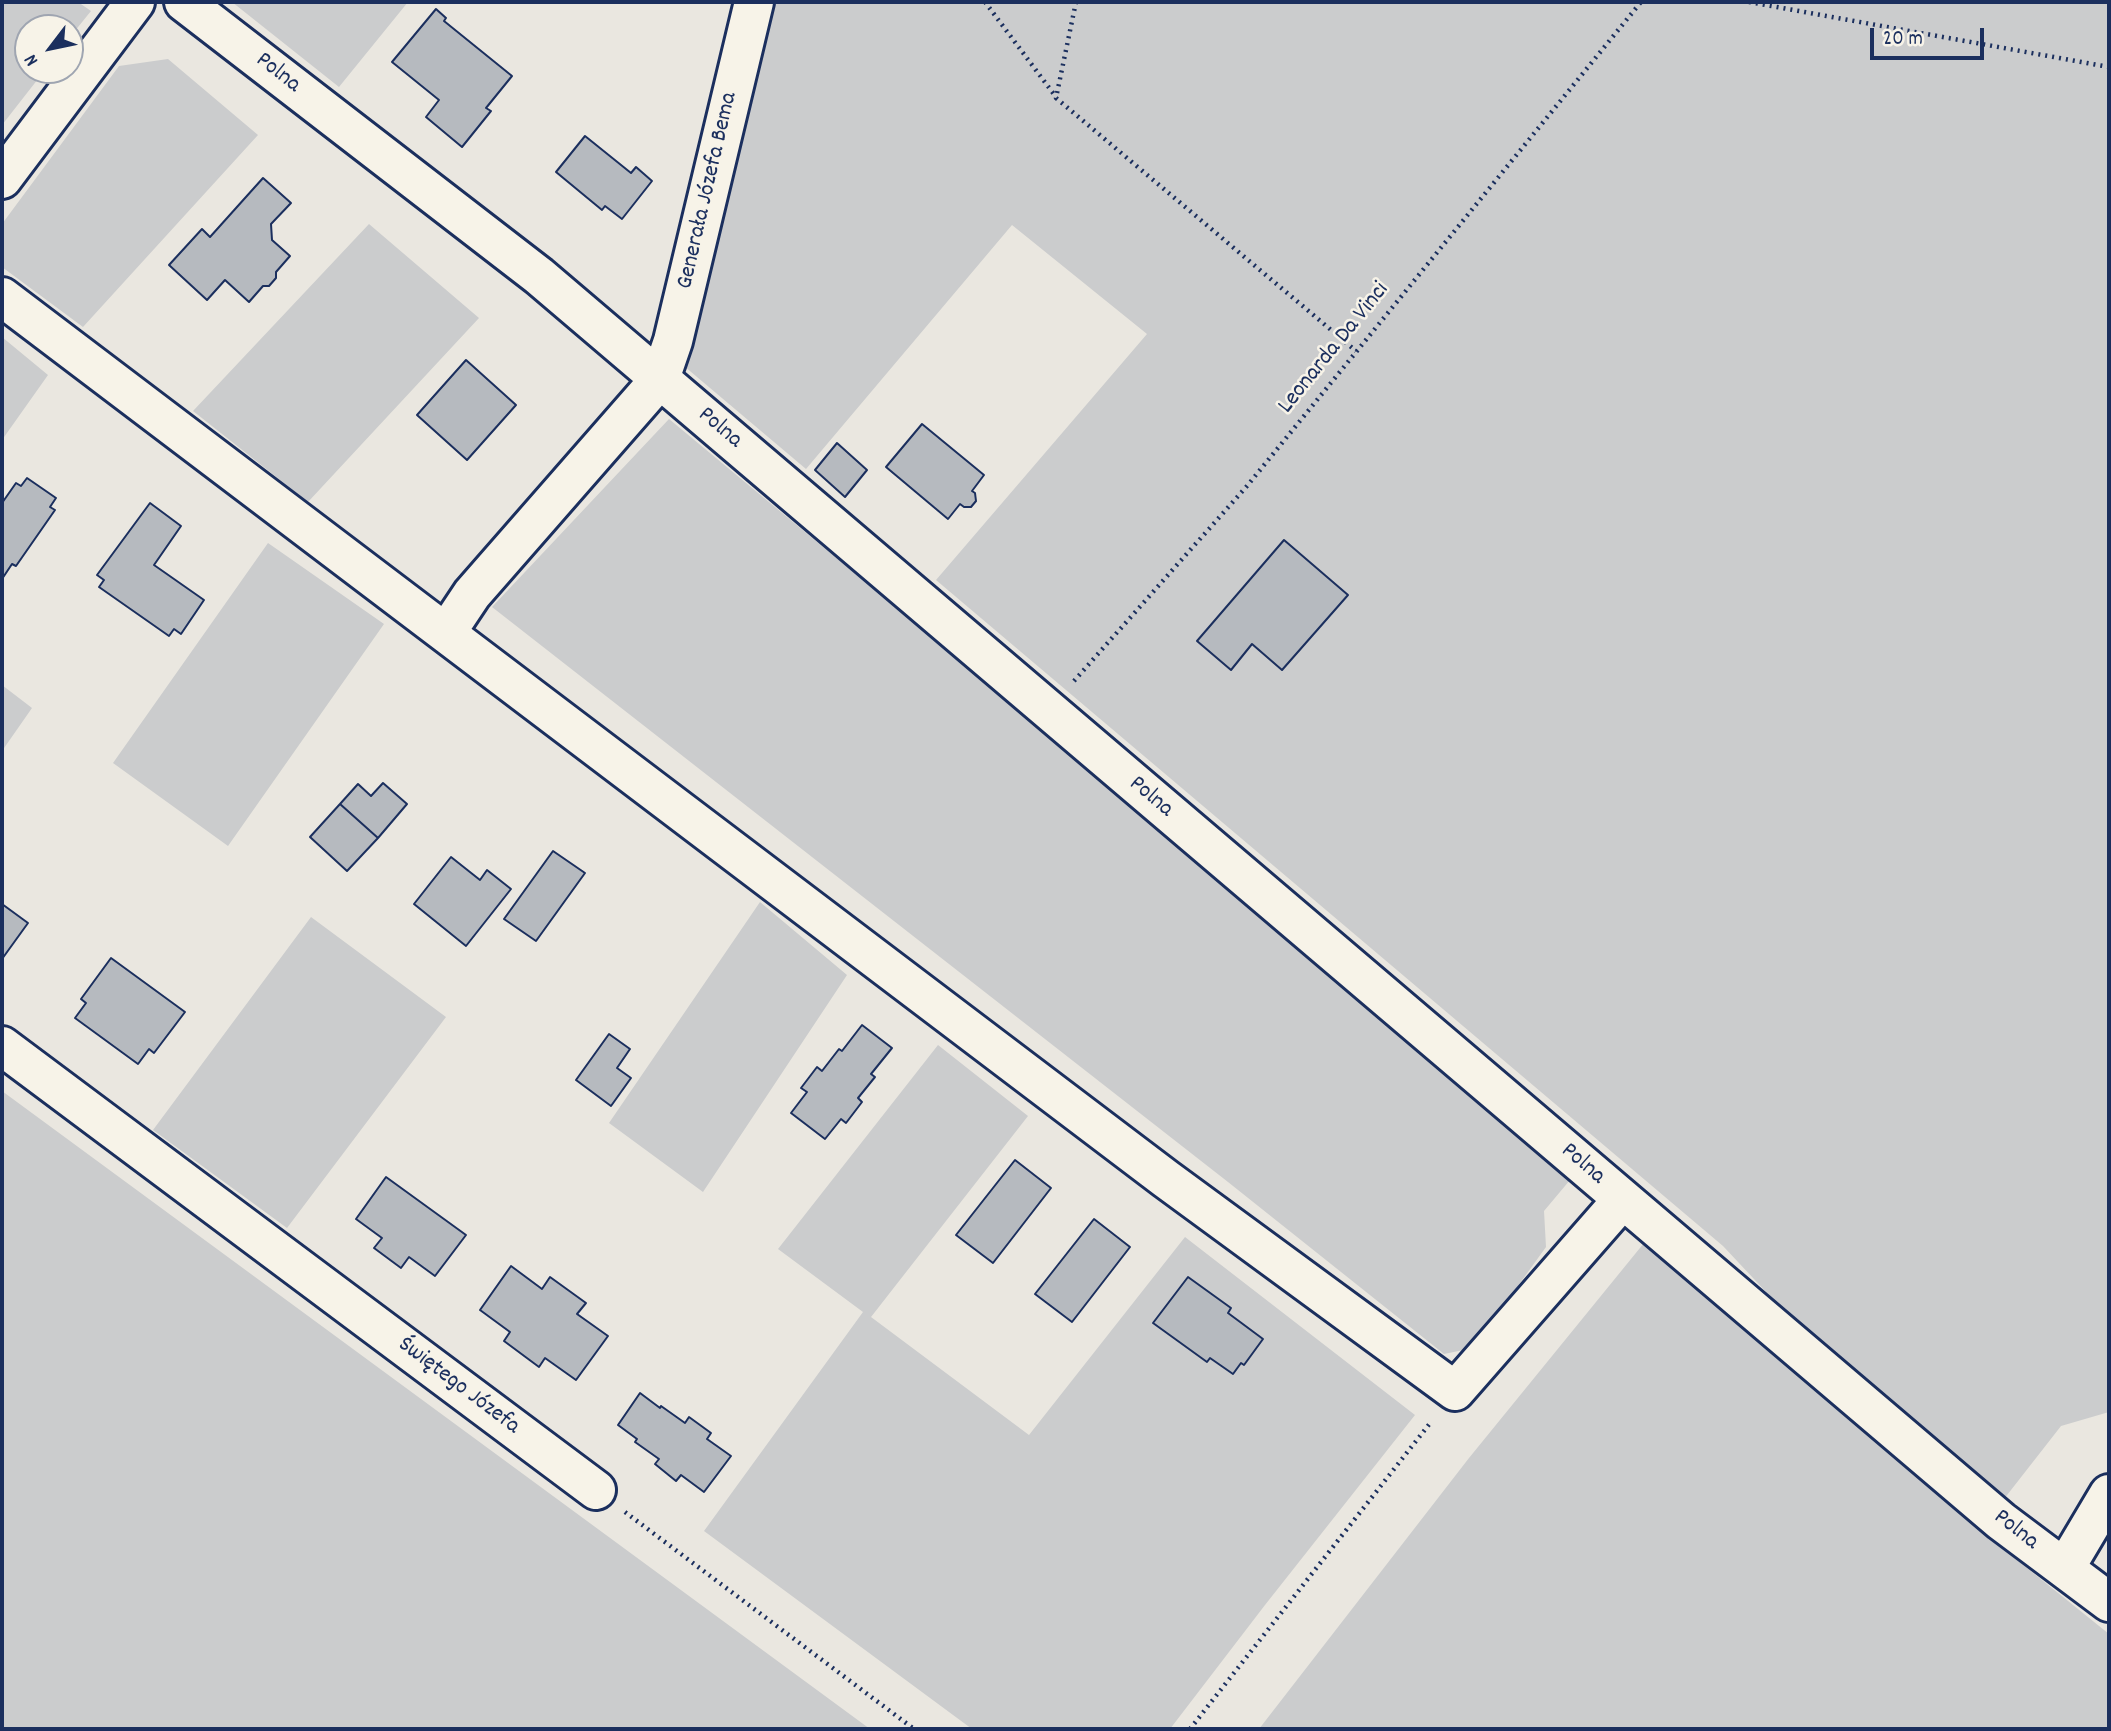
<!DOCTYPE html>
<meta charset="utf-8">
<style>
body{margin:0}
#map{position:relative;width:2111px;height:1731px;overflow:hidden;background:#eae7e0;font-family:Dekko,sans-serif}
canvas{display:block}
.frame{position:absolute;inset:0;border:4px solid #1b2f5e;pointer-events:none}
.north{position:absolute;left:14px;top:14px;width:70px;height:70px;box-sizing:border-box;background:#f7f3e8;border:2px solid #9fa5b1;border-radius:50%;rotate:238deg;font-size:19px;font-weight:700;line-height:28px;text-align:center;color:#1b2f5e}
.north::after{content:'';display:block;margin:auto;width:24px;height:32px;background:#1b2f5e;clip-path:polygon(50% 0,100% 100%,50% 72%,0 100%)}
.scale{position:absolute;left:1870px;top:28px;width:114px;height:32px;box-sizing:border-box;border:4px solid #1b2f5e;border-top:0;padding-left:9px;font-size:21px;line-height:24px;white-space:nowrap;color:#1b2f5e;-webkit-text-stroke:5px #f7f3e8;paint-order:stroke}
</style>
<div id="map">
<canvas width="2111" height="1731"></canvas>
<div class="frame"></div>
<div class="north">N</div>
<div class="scale">20 m</div>
</div>
<script>
const ctx = document.querySelector('canvas').getContext('2d');
ctx.lineJoin = 'round';
function fillPath(path, color) {
  ctx.fillStyle = color;
  ctx.fill(path, 'evenodd');
}
function strokePath(path, color, width, dash) {
  ctx.strokeStyle = color;
  ctx.lineWidth = width;
  ctx.lineCap = dash ? 'butt' : 'round';
  ctx.setLineDash(dash || []);
  ctx.stroke(path);
}
function label(font, color, halo, rows, align = 'center') {
  ctx.font = font + ' Dekko,sans-serif';
  ctx.lineWidth = 5;
  ctx.setLineDash([]);
  ctx.textBaseline = 'middle';
  ctx.strokeStyle = halo;
  ctx.fillStyle = color;
  for (const [text, x, y, turn = 0] of rows) {
    ctx.save();
    ctx.translate(x, y);
    ctx.rotate((+turn || 0) * Math.PI / 180);
    ctx.textAlign = isNaN(turn) ? turn : align;
    if (halo) ctx.strokeText(text, 0, 0);
    ctx.fillText(text, 0, 0);
    ctx.restore();
  }
}
fillPath(new Path2D(`
 M2,2H78L91,11L70,37V28H28V70H45L2,125Z
 M232,2H408L339,87Z
 M776,2H2109V1412L2061,1426L2004,1499L1815,1344L1723,1246L936,580L1147,334L1012,225L806,469L684,366Z
 M168,59L258,135L83,327L2,267V224L119,66Z
 M369,224L479,318L308,502L193,411Z
 M2,337L48,375L2,440Z
 M669,419L1123,796L1570,1180L1544,1211L1546,1247L1473,1348L1444,1354L1228,1182L492,607Z
 M268,543L384,624L228,846L113,763Z
 M2,685L32,708L2,751Z
 M760,902L847,975L703,1192L609,1123Z
 M311,917L446,1017L287,1228L153,1130Z
 M938,1045L1028,1116L871,1317L1029,1435L1185,1237L1415,1415L1265,1605L1170,1729H972L704,1531L863,1312L778,1249Z
 M2,1091L870,1729H2Z
 M1644,1243L1820,1390L2001,1547L2109,1634V1729H1259L1469,1458Z`), '#cbcccd');
const building = new Path2D(`
 M436,9L446,18L444,21L512,76L486,108L491,111L462,147L426,117L439,100L392,62Z
 M585,136L631,173L636,167L652,181L622,219L605,206L602,210L556,172Z
 M263,178L291,203L271,224L272,240L290,256L276,272V278L269,286H263L249,302L225,280L207,300L169,265L202,229L210,237Z
 M466,360L516,405L467,460L417,415Z
 M922,424L984,475L972,491L975,493L976,501L971,507H964L960,504L948,519L886,467Z
 M837,443L867,470L845,497L815,470Z
 M27,478L56,498L50,507L55,510L16,566L12,564L2,579V503L16,483L21,486Z
 M150,503L181,526L154,565L204,600L181,634L174,629L169,636L99,587L104,580L97,575Z
 M1284,540L1348,595L1282,670L1252,644L1231,670L1197,641Z
 M383,783L407,804L378,838L340,804L358,784L371,796Z
 M340,804L378,838L347,871L310,837Z
 M553,851L585,873L536,941L504,919Z
 M451,857L480,880L487,870L511,889L466,946L414,904Z
 M2,904L28,923L2,959Z
 M111,958L185,1012L154,1053L149,1049L138,1064L75,1018L86,1003L81,999Z
 M862,1025L892,1048L871,1074L875,1077L858,1098L862,1102L846,1123L841,1119L825,1139L791,1113L807,1092L801,1088L817,1067L822,1071L839,1049L842,1051Z
 M609,1034L630,1049L617,1068L631,1078L611,1106L576,1080Z
 M1015,1160L1051,1188L993,1263L956,1235Z
 M386,1177L466,1235L435,1276L409,1257L401,1268L374,1248L382,1238L356,1219Z
 M1094,1219L1130,1247L1072,1322L1035,1294Z
 M511,1266L542,1289L550,1277L586,1303L577,1314L608,1336L576,1380L545,1358L539,1367L504,1341L510,1332L480,1310Z
 M1188,1277L1231,1308L1228,1313L1263,1339L1244,1365L1241,1363L1233,1374L1210,1358L1207,1362L1153,1323Z
 M640,1393L660,1408L661,1406L685,1423L689,1417L711,1433L707,1439L731,1456L704,1492L681,1475L676,1481L655,1464L659,1459L635,1442L637,1439L618,1425Z`);
fillPath(building, '#b6babf');
strokePath(building, '#1b2f5e', 2);
const minor = new Path2D(`
 M184,2L539,276L2001,1521L2109,1602
 M2,179L135,2
 M2,297L1166,1179L1455,1391L1623,1199
 M446,633L472,594L660,379L673,341L754,2
 M2,1046L596,1490
 M2065,1568L2109,1494`);
strokePath(minor, '#1b2f5e', 44);
strokePath(new Path2D(`
 M985,2L1056,97
 M1076,2L1056,98L1356,351
 M1749,2L2109,67
 M1074,681L1247,486L1641,2
 M625,1512L914,1729
 M1190,1729L1431,1422`), '#1b2f5e', 4.5, [2, 5]);
strokePath(minor, '#f7f3e8', 38);
label('24px', '#1b2f5e', '#f7f3e8', [
 ["Polna",277,74,38],
 ["Generała Józefa Bema",709,191,-77],
 ["Leonarda Da Vinci",1335,349,-51],
 ["Polna",719,429,40],
 ["Polna",1150,798,40],
 ["Polna",1582,1165,41],
 ["Świętego Józefa",458,1387,37],
 ["Polna",2015,1531,38]
]);
</script>
